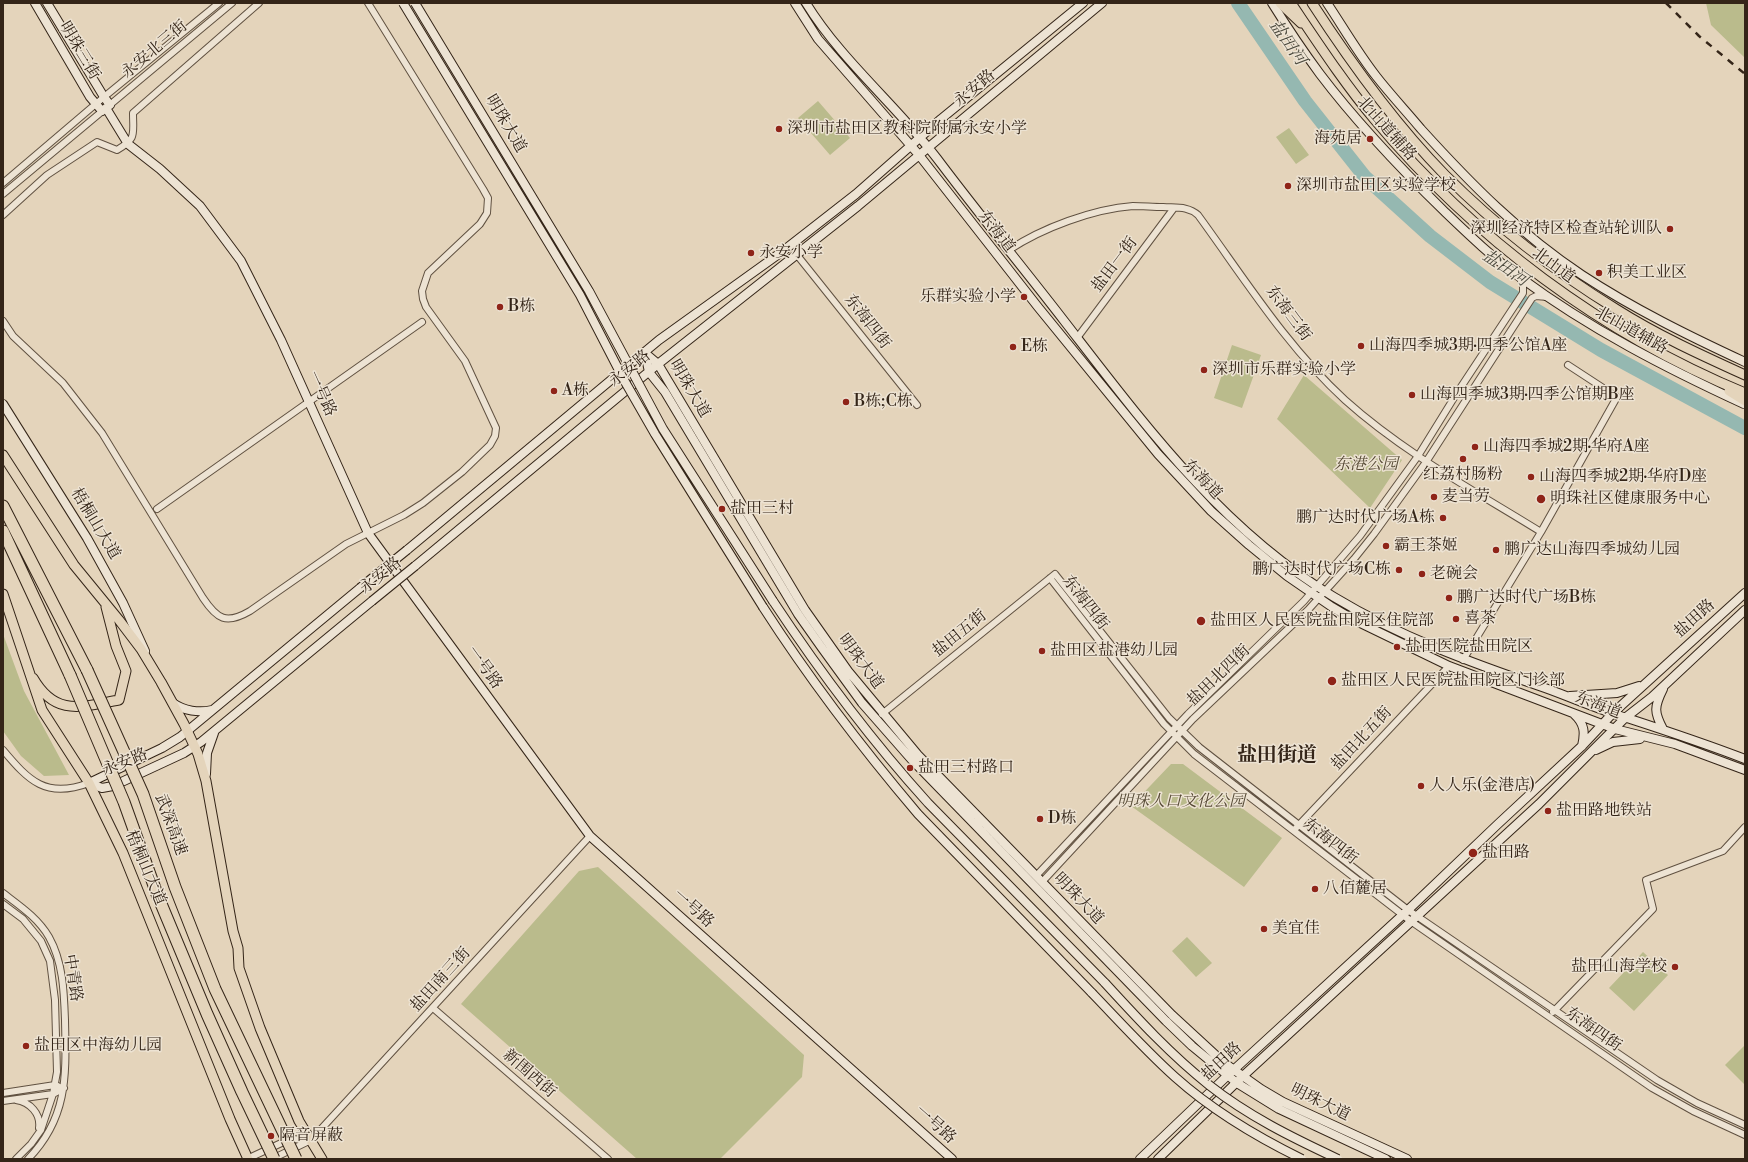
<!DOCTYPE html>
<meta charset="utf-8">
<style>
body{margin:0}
#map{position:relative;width:1748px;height:1162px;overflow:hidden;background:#e4d4bb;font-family:"Libre Bodoni",serif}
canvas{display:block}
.frame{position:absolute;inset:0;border:4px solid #342518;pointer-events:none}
</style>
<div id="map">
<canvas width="1748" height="1162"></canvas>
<div class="frame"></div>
</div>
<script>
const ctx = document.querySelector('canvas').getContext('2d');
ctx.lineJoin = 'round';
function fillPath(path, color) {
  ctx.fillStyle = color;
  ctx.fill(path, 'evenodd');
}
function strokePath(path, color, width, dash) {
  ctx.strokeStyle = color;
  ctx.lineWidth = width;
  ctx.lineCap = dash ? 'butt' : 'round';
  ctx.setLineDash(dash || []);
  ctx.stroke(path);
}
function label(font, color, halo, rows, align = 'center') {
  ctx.font = font + ' "Libre Bodoni","Noto Serif SC",serif';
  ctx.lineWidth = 3;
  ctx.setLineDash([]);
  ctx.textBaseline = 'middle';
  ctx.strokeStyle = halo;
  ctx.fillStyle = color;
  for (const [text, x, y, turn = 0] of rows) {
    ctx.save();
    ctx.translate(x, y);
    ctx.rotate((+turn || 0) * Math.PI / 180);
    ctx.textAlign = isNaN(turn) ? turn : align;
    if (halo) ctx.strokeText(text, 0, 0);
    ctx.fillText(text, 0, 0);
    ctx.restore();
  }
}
fillPath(new Path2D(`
 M1706,3H1745V58L1711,25Z
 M818,101L850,138L830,155L798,118Z
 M1289,128L1309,155L1296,164L1276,137Z
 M1232,345L1261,355L1242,408L1214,398Z
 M1304,375L1402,460L1370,508L1277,419Z
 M3,634L24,691L69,775L44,776L21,756L3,731Z
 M1171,764H1183L1282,838L1244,887L1131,806Z
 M598,867L804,1055L802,1077L720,1159H637L461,1004L579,871Z
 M1187,937L1212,963L1196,977L1172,951Z
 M1643,952L1668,975L1634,1011L1609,988Z
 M1745,1045V1085L1725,1065Z`), '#babb8c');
strokePath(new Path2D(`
 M1238,3L1305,101L1365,177L1430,236L1490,282L1601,350L1745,428`), '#95b8b1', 14);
const street = new Path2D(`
 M3,183L104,97L219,3
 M3,194L232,3
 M3,215L47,175L97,142L117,150C137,138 133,135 133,113L259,3
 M1009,250C1042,228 1093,209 1133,206C1143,206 1153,207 1163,207C1176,208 1188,206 1198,215C1244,278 1287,347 1345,400C1404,453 1475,491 1541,532
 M797,255L917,405
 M3,321L13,336L63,383L102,433L203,598C217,619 226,625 250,611L346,544L404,515L423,503L462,472L490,445L495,436L496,428L465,361L426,307L423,299L422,291L428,273L480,224L487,213L488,198L483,189L368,3
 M1077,338L1174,208
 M157,509L422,322
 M1050,578L1164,724L1194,754L1412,922L1652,1088L1693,1111L1745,1135
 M1463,660L1541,532L1617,397L1568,365
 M882,714L1055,574L1169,718L1199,747L1408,910L1657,1080L1697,1103L1745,1125
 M3,750C29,781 46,799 89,783
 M1296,828L1449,666
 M1036,876L1188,714L1304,601L1360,536L1418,456L1457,393L1523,293V286L1520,278
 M1042,882L1193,719L1308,610L1354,559L1374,534L1426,462L1532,298L1536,296L1547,297
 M3,893C20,906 38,918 49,937C63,962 64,991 65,1020C66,1073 69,1117 28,1159
 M3,904L23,919L41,941L50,961L55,1000L57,1072L53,1094L41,1130L31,1144L16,1159
 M433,1008L608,1159
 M1553,1012L1653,909L1646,880L1723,851L1745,827
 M3,1093L55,1085L58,1086
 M16,1100C30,1102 41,1114 39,1128
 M3,1101L53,1094L64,1088
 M247,1159L290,1139L309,1140
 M272,1159L311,1140L590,836`);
const secondary = new Path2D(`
 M35,3L90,97L102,111
 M47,3L104,97L110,105
 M795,3L818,39L919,155L1038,307L1158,454L1211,511L1249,545L1287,576L1332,607L1354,620L1449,666L1615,729L1675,744L1745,770
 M806,3C843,63 901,109 942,165C982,218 1025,270 1065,322C1144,424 1222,530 1334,597C1400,637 1472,663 1545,688C1573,698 1599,710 1627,718C1667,731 1706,744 1745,759
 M1272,3C1287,27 1303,51 1320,74C1357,123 1401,169 1445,212C1469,235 1494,259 1521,278C1590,329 1666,368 1744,404
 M1327,3C1343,27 1358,53 1376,76C1390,94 1406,111 1421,129C1470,183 1521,235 1582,275C1634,309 1689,336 1745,362
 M106,108L128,144L160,169L200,206L241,261L281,340L368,533L590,836L952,1159
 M645,353L658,364L805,610L848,671L918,755L1172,1015L1223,1062L1261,1089L1283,1102L1407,1159
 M645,353L649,372L665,392L798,614L822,648L862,703L912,760L1166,1021L1192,1046L1237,1083L1279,1109L1386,1159
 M3,404L87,538L123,603L145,651
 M407,550L659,340L783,251L856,194L941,119L1083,3
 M415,566L658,364L858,206L1102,3
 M773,601C820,672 871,740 928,803L1105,983
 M763,607C810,680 862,748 918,814L1092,993
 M1663,689C1654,707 1654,712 1663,729
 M1570,696L1617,693L1639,686
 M173,703C184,711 199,713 212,710
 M1574,714C1585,724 1585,733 1582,746
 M1596,750L1613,742L1640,739
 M206,774L207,753L214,733
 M89,783L102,788L113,786L184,753L201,742L372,601
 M89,783L162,748L180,737L360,588
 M1140,1159L1227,1076L1408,910L1498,824L1582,746L1613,713L1745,593
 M1158,1159L1243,1076L1539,804L1625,718L1652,697L1745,610`);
const primary = new Path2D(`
 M1280,3L1301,23
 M1291,3C1318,43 1344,83 1375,120C1474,238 1602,334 1745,393
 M1312,3C1351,63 1394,123 1445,175C1496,226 1554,271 1616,309C1657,335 1701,355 1745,375
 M1729,391L1745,401
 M3,455L74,565L119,620L141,649L161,682L184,724L198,754L206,781L233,931L238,948L239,968L260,1028L299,1121L322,1159
 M3,594L42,710L89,783L123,853L230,1119L248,1159
 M33,678C56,718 83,706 119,700L126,671L116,646L106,607`);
const highway = new Path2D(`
 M3,506L87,670
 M3,531L70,675`);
strokePath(street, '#605141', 8);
strokePath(secondary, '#342518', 10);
strokePath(primary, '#342518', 11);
strokePath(highway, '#342518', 13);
strokePath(street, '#ede3d3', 6);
strokePath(secondary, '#ede3d3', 8);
strokePath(primary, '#e4d4bb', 9);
strokePath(highway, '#e4d4bb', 11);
strokePath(new Path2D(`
 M1666,3L1699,36L1745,74`), '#342518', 2.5, [7, 7]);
const secondaryBridge = new Path2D(`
 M403,3L580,295L624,380L655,434L763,607
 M415,3L589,291L663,429L773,601
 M360,588L407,550
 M372,601L415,566
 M1105,983C1138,1019 1171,1055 1209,1085C1248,1116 1293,1138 1338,1159
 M1092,993C1119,1021 1146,1051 1175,1077C1213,1111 1257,1137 1302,1159`);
const highwayBridge = new Path2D(`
 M87,670L143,794L175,887L215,989L296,1159
 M70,675L124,802L157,894L207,1014L242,1092L274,1159`);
strokePath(secondaryBridge, '#342518', 10, []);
strokePath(highwayBridge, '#342518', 13, []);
strokePath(secondaryBridge, '#ede3d3', 8);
strokePath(highwayBridge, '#e4d4bb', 11);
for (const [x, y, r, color] of [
 [779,129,4,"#8f2418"],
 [1370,139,4,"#8f2418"],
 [1288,186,4,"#8f2418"],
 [1670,229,4,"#8f2418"],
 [751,253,4,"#8f2418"],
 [1599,273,4,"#8f2418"],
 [1024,297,4,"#8f2418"],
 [500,307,4,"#8f2418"],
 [1361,346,4,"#8f2418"],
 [1013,347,4,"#8f2418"],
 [1204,370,4,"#8f2418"],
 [554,391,4,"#8f2418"],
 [1412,395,4,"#8f2418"],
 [846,402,4,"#8f2418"],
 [1475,447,4,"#8f2418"],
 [1463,459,4,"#8f2418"],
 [1531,477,4,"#8f2418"],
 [1434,497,4,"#8f2418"],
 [1541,499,5,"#8f2418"],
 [722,509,4,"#8f2418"],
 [1443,518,4,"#8f2418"],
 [1386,546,4,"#8f2418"],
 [1496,550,4,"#8f2418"],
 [1399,570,4,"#8f2418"],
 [1422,574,4,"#8f2418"],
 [1449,598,4,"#8f2418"],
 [1456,619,4,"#8f2418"],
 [1201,621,5,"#8f2418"],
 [1397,647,4,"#8f2418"],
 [1042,651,4,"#8f2418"],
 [1332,681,5,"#8f2418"],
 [910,768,4,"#8f2418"],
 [1421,786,4,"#8f2418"],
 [1548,811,4,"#8f2418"],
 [1040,819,4,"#8f2418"],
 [1473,853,5,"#8f2418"],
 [1315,889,4,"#8f2418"],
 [1264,929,4,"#8f2418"],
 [1675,967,4,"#8f2418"],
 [26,1046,4,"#8f2418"],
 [271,1136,4,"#8f2418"]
]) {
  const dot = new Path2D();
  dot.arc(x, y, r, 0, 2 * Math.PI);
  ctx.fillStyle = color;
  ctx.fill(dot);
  strokePath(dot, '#ede3d3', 1.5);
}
label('16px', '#342518', '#ede3d3', [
 ["永安北三街",155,50,-40],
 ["明珠三街",79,51,59],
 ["永安路",975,89,-40],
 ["明珠大道",505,124,59],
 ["北山道辅路",1386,129,48],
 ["东海道",996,232,52],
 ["盐田一街",1115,265,-53],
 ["北山道",1553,266,36],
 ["东海三街",1288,314,53],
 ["东海四街",867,322,52],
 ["北山道辅路",1631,331,29],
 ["永安路",630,369,-39],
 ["明珠大道",689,389,59],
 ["一号路",321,394,66],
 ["东海道",1202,480,46],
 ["梧桐山大道",95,524,59],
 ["永安路",381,576,-39],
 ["东海四街",1085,603,52],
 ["盐田路",1695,619,-42],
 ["盐田五街",960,634,-39],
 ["明珠大道",860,662,53],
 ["一号路",484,668,54],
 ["盐田北四街",1219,676,-44],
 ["东海道",1598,706,21],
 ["盐田北五街",1362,739,-47],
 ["永安路",125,763,-22],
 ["武深高速",170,825,70],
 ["东海四街",1330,842,38],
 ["梧桐山大道",145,868,67],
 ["明珠大道",1078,899,46],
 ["一号路",693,909,42],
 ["中青路",72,978,81],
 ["盐田南三街",441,980,-48],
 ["东海四街",1593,1030,35],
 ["盐田路",1222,1062,-43],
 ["新围西街",529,1074,41],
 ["明珠大道",1320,1103,26],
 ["一号路",935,1125,42]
]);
label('16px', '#342518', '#ede3d3', [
 ["深圳市盐田区教科院附属永安小学",787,129],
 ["海苑居",1362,139,"right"],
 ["深圳市盐田区实验学校",1296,186],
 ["深圳经济特区检查站轮训队",1662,229,"right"],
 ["永安小学",759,253],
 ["积美工业区",1607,273],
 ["乐群实验小学",1016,297,"right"],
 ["B栋",508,307],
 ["山海四季城3期·四季公馆A座",1369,346],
 ["E栋",1021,347],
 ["深圳市乐群实验小学",1212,370],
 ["A栋",562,391],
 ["山海四季城3期·四季公馆期B座",1420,395],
 ["B栋;C栋",854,402],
 ["山海四季城2期·华府A座",1483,447],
 ["红荔村肠粉",1463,475,"center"],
 ["山海四季城2期·华府D座",1539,477],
 ["麦当劳",1442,497],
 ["明珠社区健康服务中心",1550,499],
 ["盐田三村",730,509],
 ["鹏广达时代广场A栋",1435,518,"right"],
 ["霸王茶姬",1394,546],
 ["鹏广达山海四季城幼儿园",1504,550],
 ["鹏广达时代广场C栋",1391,570,"right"],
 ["老碗会",1430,574],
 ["鹏广达时代广场B栋",1457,598],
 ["喜茶",1464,619],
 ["盐田区人民医院盐田院区住院部",1210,621],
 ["盐田医院盐田院区",1405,647],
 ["盐田区盐港幼儿园",1050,651],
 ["盐田区人民医院盐田院区门诊部",1341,681],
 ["盐田三村路口",918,768],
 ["人人乐(金港店)",1429,786],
 ["盐田路地铁站",1556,811],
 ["D栋",1048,819],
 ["盐田路",1482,853],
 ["八佰麓居",1323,889],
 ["美宜佳",1272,929],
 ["盐田山海学校",1667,967,"right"],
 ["盐田区中海幼儿园",34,1046],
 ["隔音屏蔽",279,1136]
], 'left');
label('italic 16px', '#564a35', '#ede3d3', [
 ["东港公园",1366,465],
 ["明珠人口文化公园",1181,802]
]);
label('italic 17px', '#4c4a3e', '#ede3d3', [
 ["盐田河",1287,43,55],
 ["盐田河",1505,269,34]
]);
label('bold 20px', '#342518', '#ede3d3', [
 ["盐田街道",1277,756]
]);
</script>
